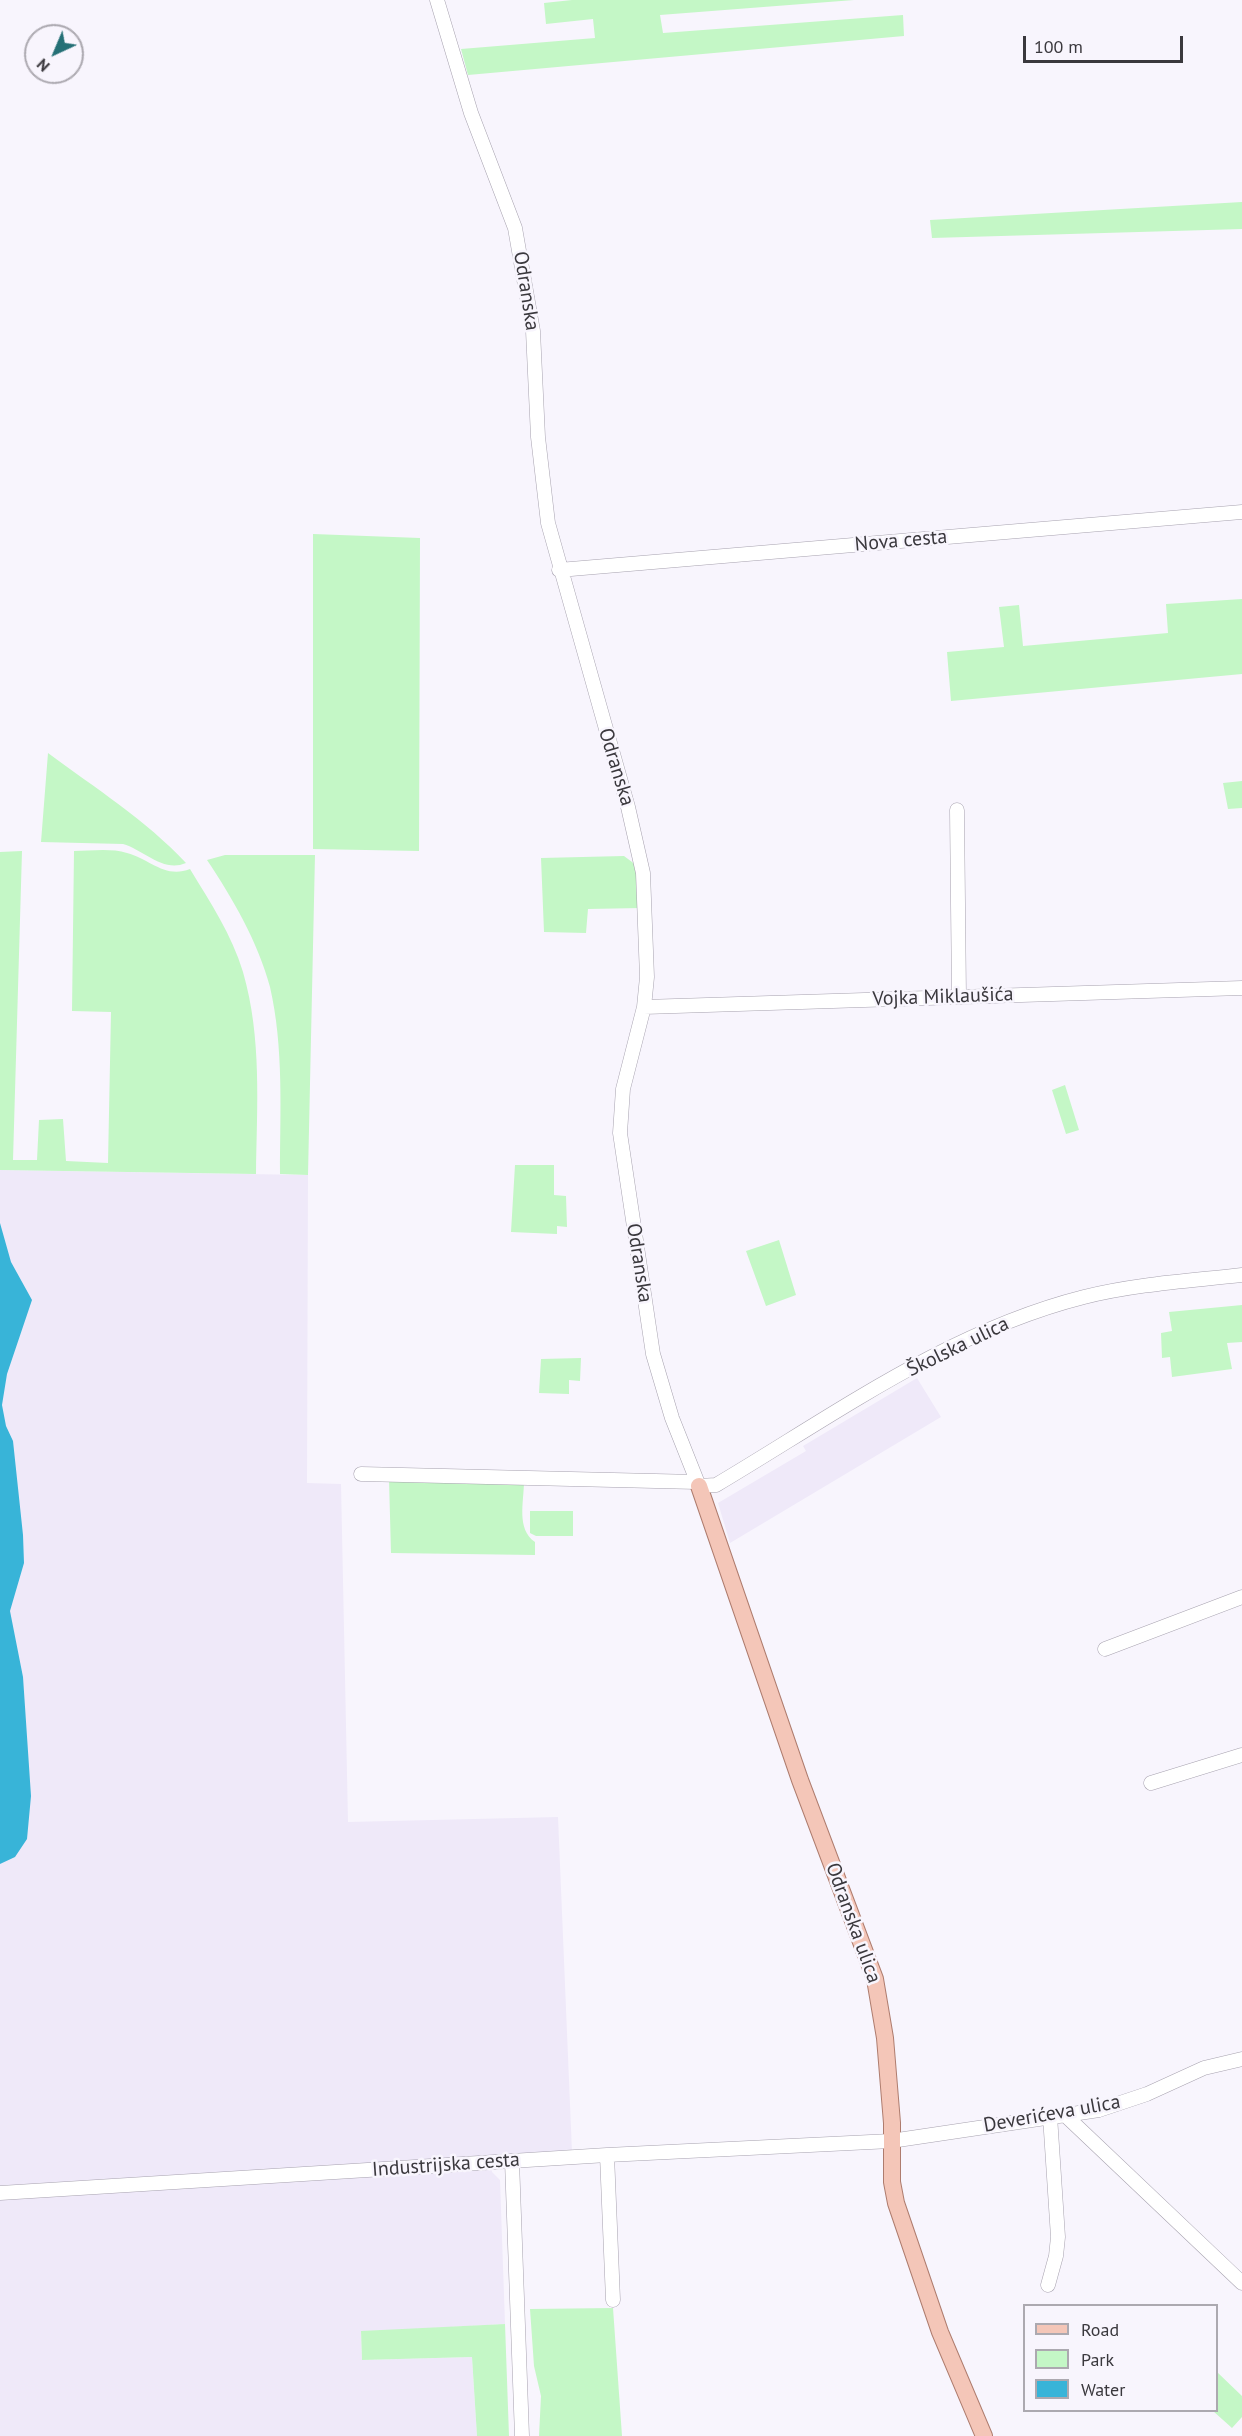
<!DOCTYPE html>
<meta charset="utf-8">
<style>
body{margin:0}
#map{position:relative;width:1242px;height:2436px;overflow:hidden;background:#f8f5fd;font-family:"PT Sans",sans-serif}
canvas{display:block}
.legend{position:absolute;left:1023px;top:2304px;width:195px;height:108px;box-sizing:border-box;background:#f8f5fd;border:2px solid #aca9b0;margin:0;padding:8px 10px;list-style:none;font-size:18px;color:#3a383d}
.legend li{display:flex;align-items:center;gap:12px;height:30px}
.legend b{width:30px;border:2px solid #aca9b0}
.north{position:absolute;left:24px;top:24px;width:60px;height:60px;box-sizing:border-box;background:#f8f5fd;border:2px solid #aca9b0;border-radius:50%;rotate:224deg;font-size:16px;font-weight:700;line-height:24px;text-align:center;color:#3a383d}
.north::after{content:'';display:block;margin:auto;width:21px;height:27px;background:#257076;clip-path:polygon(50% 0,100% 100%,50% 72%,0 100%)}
.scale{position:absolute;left:1023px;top:36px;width:160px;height:27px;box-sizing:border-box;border:3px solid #3a383d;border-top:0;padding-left:8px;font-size:18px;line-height:21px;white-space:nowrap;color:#3a383d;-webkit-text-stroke:4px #f8f5fd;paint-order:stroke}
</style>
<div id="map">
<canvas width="1242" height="2436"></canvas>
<ul class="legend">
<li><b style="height:8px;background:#f4c6b8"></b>Road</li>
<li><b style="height:16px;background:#c4f7c6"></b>Park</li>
<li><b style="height:16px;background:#38b4d8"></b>Water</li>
</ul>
<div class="north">N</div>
<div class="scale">100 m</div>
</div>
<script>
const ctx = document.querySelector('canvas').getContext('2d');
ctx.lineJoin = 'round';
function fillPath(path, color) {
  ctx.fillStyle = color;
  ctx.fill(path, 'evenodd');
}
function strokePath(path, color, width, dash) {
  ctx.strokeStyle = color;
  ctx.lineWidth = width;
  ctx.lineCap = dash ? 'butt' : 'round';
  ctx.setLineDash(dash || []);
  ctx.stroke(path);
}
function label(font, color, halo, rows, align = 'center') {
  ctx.font = font + ' "PT Sans",sans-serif';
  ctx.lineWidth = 5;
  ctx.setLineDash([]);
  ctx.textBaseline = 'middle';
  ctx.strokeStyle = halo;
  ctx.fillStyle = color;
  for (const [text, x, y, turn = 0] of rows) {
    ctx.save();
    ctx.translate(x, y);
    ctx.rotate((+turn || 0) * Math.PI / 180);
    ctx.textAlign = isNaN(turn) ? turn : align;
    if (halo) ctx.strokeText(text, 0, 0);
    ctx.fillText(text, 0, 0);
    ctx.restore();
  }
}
fillPath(new Path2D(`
 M0,1170L308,1175L307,1483L341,1484L348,1822L558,1817L572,2152L491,2156L492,2172L500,2180L505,2324L361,2332L362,2360L472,2357L477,2436H0Z
 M917,1378L941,1417L730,1543L718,1503L806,1451L803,1446Z`), '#efe9f9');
fillPath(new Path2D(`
 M572,0H854L660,15L663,33L903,15L904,36L468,75L461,49L595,38L593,19L546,24L544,3Z
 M1242,202V229L932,238L930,220Z
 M313,534L420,538L419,851L313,849Z
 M1242,599V674L951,701L947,652L1004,647L999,607L1019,605L1023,646L1168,633L1166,604Z
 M48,753C95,788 146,820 186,863C163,873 144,850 123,844L41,842Z
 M1242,781V808L1228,809L1223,783Z
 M22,851L13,1160H37L39,1120L63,1119L66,1161L108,1163L111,1012L72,1011L74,851C90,851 111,848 127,853C150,859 165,879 190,869C210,902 232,935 243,972C262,1038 257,1106 256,1174L0,1170V852Z
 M225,855H315L308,1175L280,1174C280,1112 284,1048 270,987C258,942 233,899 207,860Z
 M624,856L636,865L641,908L588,909L586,933L544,932L541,858Z
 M1065,1085L1079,1130L1066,1134L1052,1090Z
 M515,1165H554V1195L566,1196L567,1227L557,1226V1234L511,1232Z
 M779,1240L796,1295L766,1306L746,1251Z
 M1242,1305V1342L1227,1343L1232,1369L1172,1377L1170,1357L1162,1358L1161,1333L1172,1331L1169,1312Z
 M581,1358L580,1381L569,1380V1394L539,1393L541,1359Z
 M389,1479L524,1481C524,1502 516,1529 535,1542V1555L391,1553Z
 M530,1511H573V1536H536L530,1533Z
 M613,2308L622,2436H539L541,2396L534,2366L530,2309Z
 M505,2324L509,2436H477L472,2357L362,2360L361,2331Z
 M1217,2372L1242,2396V2417L1232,2428L1213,2411L1216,2410Z`), '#c4f7c6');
fillPath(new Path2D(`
 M0,1223L11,1262L32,1300L7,1374L2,1405L6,1426L13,1441L23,1535L24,1563L10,1611L23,1677L31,1796L27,1839L15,1857L0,1864Z`), '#38b4d8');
const minor = new Path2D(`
 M437,0L471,113L515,228L533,331L538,437L548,523L628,807L643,873L647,977L644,1007L623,1089L620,1133L653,1354L672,1418L699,1486L716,1485C834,1415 949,1331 1084,1297C1136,1284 1189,1281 1242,1275
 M559,570L1242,512
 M957,810L959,997
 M644,1007L1242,988
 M361,1474L697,1482
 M1105,1649L1242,1597
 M1151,1783L1242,1755
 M1065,2115L1242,2283
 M607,2155L613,2300
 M512,2161L522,2436
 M0,2193L607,2155L891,2141L1099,2110L1147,2094L1204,2068L1242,2059
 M1048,2285L1056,2256L1058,2237L1050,2116`);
const major = new Path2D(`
 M699,1486L800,1780L875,1979L885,2038L892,2123V2182L896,2203L940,2332L984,2436`);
strokePath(minor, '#a7a2af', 15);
strokePath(major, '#ae7c6e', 18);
strokePath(minor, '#fff', 14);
strokePath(major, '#f4c6b8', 16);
label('20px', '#3a383d', '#f8f5fd', [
 ["Odranska",526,291,81],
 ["Nova cesta",901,541,-5],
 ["Odranska",616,767,73],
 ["Vojka Miklaušića",943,997,-2],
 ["Odranska",639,1263,81],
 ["Školska ulica",958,1347,-26],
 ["Odranska ulica",853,1923,70],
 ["Deverićeva ulica",1052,2114,-10],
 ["Industrijska cesta",446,2165,-4]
]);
</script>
